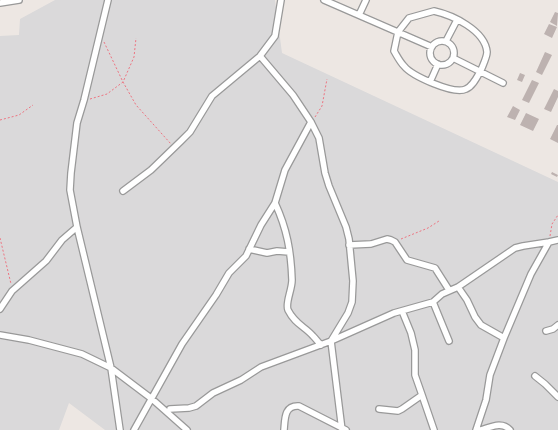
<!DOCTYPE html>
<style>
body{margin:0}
canvas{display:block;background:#ede7e3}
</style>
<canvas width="558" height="430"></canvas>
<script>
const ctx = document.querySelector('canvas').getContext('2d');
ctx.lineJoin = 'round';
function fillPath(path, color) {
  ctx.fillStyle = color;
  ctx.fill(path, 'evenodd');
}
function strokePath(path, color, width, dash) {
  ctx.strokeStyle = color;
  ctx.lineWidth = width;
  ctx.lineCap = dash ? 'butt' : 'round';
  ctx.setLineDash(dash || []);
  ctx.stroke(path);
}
fillPath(new Path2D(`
 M55,0H275L282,53L558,182V430H105L69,403L59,430H0V36L19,35L20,19Z`), '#dad9da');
fillPath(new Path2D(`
 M555,12L558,13L557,26L550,22Z
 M549,24L557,27L552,38L544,34Z
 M545,52L552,55L542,75L536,72Z
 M520,73L525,75L522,82L517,80Z
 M532,80L539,83L529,103L522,100Z
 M554,89L558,91V97L551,112L544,109Z
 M513,106L520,110L515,120L507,117Z
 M526,113L539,119L533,131L520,125Z
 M557,125H558V143L550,139Z
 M552,172L558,175L557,177L551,174Z`), '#bdb2b0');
const street = new Path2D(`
 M108,0L84,100L77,123L71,173L70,190L77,227L111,368L120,430
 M324,0L432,47
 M0,3L19,0
 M434,11C452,15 485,30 487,52C487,57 483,65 481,70C477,77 473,86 466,89C454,95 412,76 404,66C400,62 397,56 394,51L398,32L409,18Z
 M359,15L366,0
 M446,41L457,20
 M430 53a12 12 0 1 1 24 0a12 12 0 1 1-24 0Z
 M453,58L503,83
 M430,82L438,64
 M123,191L151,170L181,141L190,132L212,96L260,56L275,36L281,0
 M275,203C287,229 291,251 292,280C292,290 285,303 288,310C295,324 304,326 313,336C316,339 318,342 321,345
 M349,245L371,244L387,239L391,240L395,242L407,260L435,268L449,290
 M249,249L267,253L277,251L289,252
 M458,287L467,300L475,317L481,325L504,338
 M433,302L449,341
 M0,309L12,291L46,261L62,240L77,227
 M546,331L553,329L558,325
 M0,335L29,340L82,354L111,368L152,399L187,430
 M535,376L545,384L558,397
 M422,395L434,430
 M170,409L189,408L196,406L213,393L241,380L261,367L331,341L348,313L352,302L353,281L349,239L346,227L329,186L325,173L319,138L311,122L293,95L260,56
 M379,409L398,411L402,409L422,395L415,375V350L411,333L402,311
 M134,430L182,344L216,295L229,273L246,256L261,225L275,203L285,170L311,122
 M284,430C285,419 284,405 299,406L346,430
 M342,430L331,341L394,313L433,302L442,294L458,287L515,248L523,246L549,242
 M476,430L486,400L490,375L504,338L531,274L549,242L558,240
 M481,430C491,427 502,421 510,430`);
strokePath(street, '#999', 8);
strokePath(new Path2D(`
 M104,42L123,82L136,105L171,144
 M90,99L107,94L123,82L134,57L136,38
 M315,117L322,106L327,79
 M0,120L19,115L33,105
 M550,236L552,224L558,215
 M0,238L11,284
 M401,239L428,228L439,221`), '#ed7481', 1, [2, 2]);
strokePath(street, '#fff', 5.5);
</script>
